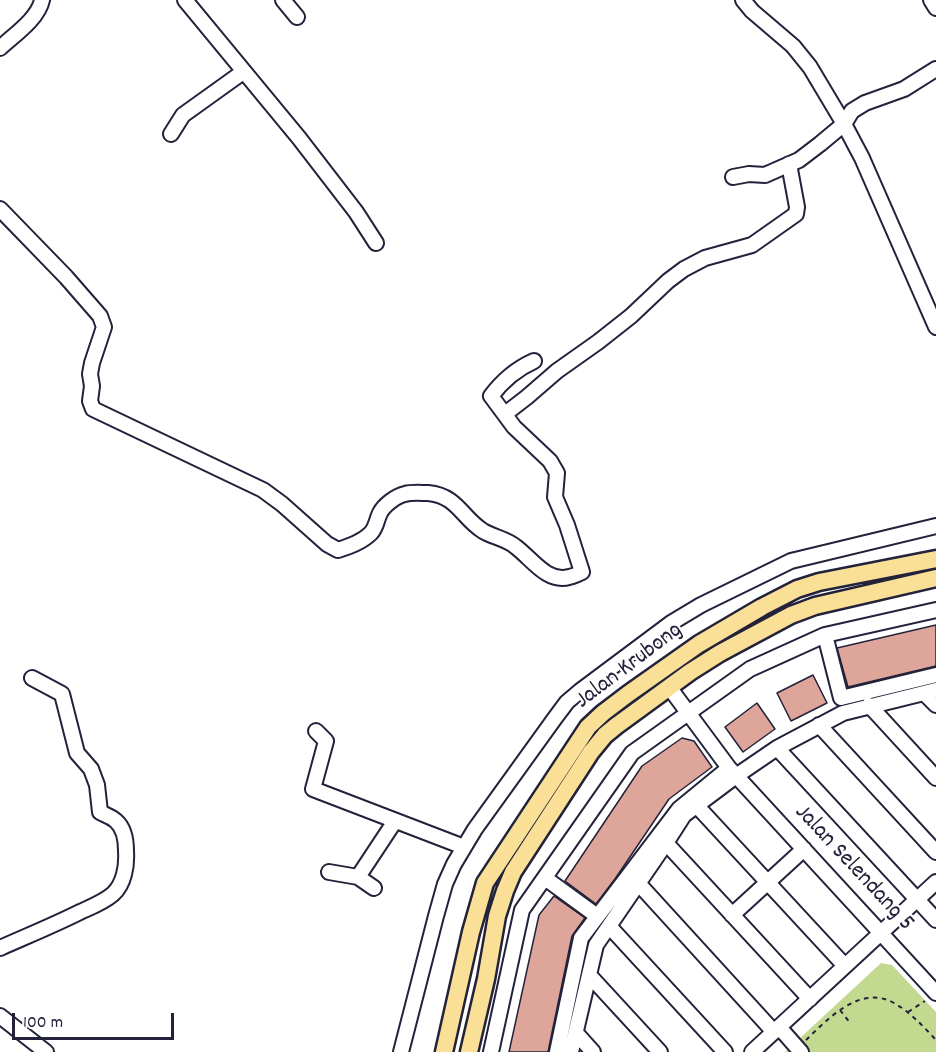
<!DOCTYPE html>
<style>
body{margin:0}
#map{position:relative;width:936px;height:1052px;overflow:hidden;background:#fff;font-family:Dekko,sans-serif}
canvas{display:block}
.scale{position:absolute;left:12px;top:1013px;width:162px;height:27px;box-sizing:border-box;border:3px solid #22223b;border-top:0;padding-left:8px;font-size:18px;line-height:21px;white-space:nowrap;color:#22223b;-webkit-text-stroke:4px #fff;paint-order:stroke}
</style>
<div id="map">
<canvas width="936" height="1052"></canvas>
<div class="scale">100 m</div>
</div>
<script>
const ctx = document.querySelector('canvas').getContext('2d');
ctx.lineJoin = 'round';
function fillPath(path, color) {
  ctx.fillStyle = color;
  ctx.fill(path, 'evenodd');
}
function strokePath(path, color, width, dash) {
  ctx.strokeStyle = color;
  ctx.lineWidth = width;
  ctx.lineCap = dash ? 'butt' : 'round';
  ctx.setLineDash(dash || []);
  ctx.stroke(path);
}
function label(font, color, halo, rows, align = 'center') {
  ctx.font = font + ' Dekko,sans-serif';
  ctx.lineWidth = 4.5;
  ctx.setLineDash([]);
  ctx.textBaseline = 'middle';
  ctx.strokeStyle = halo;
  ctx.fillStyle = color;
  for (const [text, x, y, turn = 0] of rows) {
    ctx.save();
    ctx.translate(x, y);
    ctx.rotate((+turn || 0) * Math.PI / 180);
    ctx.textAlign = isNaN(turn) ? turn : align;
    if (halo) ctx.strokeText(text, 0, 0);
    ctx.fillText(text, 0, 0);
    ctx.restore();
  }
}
fillPath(new Path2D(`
 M881,963L892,965L936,1012V1052H785Z`), '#c3d98f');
const building = new Path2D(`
 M936,625V666L848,687L837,648Z
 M813,675L827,703L791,721L777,693Z
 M757,703L775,729L743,752L725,727Z
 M682,738L694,741L712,767L669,799L615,879L596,904L565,881L642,766Z
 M554,896L585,918L572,936L548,1052H509L539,915Z`);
fillPath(building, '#dea59a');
strokePath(building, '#22223b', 1.5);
const minor = new Path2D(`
 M185,0L299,138L356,212L376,243
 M283,0L297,17
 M743,0L752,11L793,46L810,67L844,124L862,158L936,327
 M931,0L936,8
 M0,48C14,35 38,19 42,0
 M171,134L183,115L243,72
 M733,177L749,174L765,175L799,160L820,144L844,124L852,111L865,103L904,89L936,69
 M0,209L66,277L100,316L104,327L92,363L90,374L92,386L90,401L93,409L263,490L282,504L327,544L338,550C350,546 362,542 371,533C377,526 376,521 380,513C384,505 396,496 405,494C412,492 421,493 428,493C458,496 461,517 483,531C493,537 507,539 516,547C532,559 547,583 569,577C574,576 578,574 582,572L567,525L555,497L557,473L550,461L514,427L491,396C503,380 516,369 534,361
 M505,414L527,397L557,371L598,342L631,316L668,281L684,269L705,258L752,245L796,214L797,207L789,164
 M825,635L841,698L936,675
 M669,687L729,768L936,993
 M924,693L936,705
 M869,705L936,778
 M819,725L936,852
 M316,731L326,741L313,789L464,847
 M777,748L936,920
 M697,806L845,966
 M666,843L810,999
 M329,872L358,877L374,888
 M358,877L395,821
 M545,878L597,916
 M638,883L774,1032
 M732,915L804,849
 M609,926L725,1052
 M0,948C27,936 54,925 80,912C91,907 104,902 113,894C124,884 127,866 126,851C126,841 124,828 116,821C112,817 105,815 100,812L97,785L91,769L77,753L62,694L32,678
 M590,976L660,1052
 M0,1016L46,1052
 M779,1027L801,1052
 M576,1033L593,1052
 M401,1052L436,916L445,884L454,864L475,829L555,718L567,702L580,691L671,623L701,605L791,561L936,526
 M491,1052L522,910L632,753L750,669L825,635L936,610
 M557,1052L581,938L679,809L729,768
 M571,1052L596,945L666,843L684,815L736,776L777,748L843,713L936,690
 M752,1052L936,882`);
const major = new Path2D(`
 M444,1052L471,932L485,883L588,727L603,713L628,694L699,644L762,607L797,589L819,582L936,559
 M469,1052L486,979L497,916L505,891L513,872L591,752L605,735L616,726L690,672L720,653L791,615L815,606L936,578`);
strokePath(minor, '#22223b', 18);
strokePath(major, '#22223b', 21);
strokePath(new Path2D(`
 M840,1010L851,1024
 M908,1012L925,1001
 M806,1040C828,1019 860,984 894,1003C910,1012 923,1026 936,1040`), '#22223b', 2, [4.5, 4.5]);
strokePath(minor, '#fff', 14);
strokePath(major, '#fadf96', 16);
label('24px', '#22223b', '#fff', [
 ["Jalan Krubong",630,667,-37],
 ["Jalan Selendang 5",853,869,47]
]);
</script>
